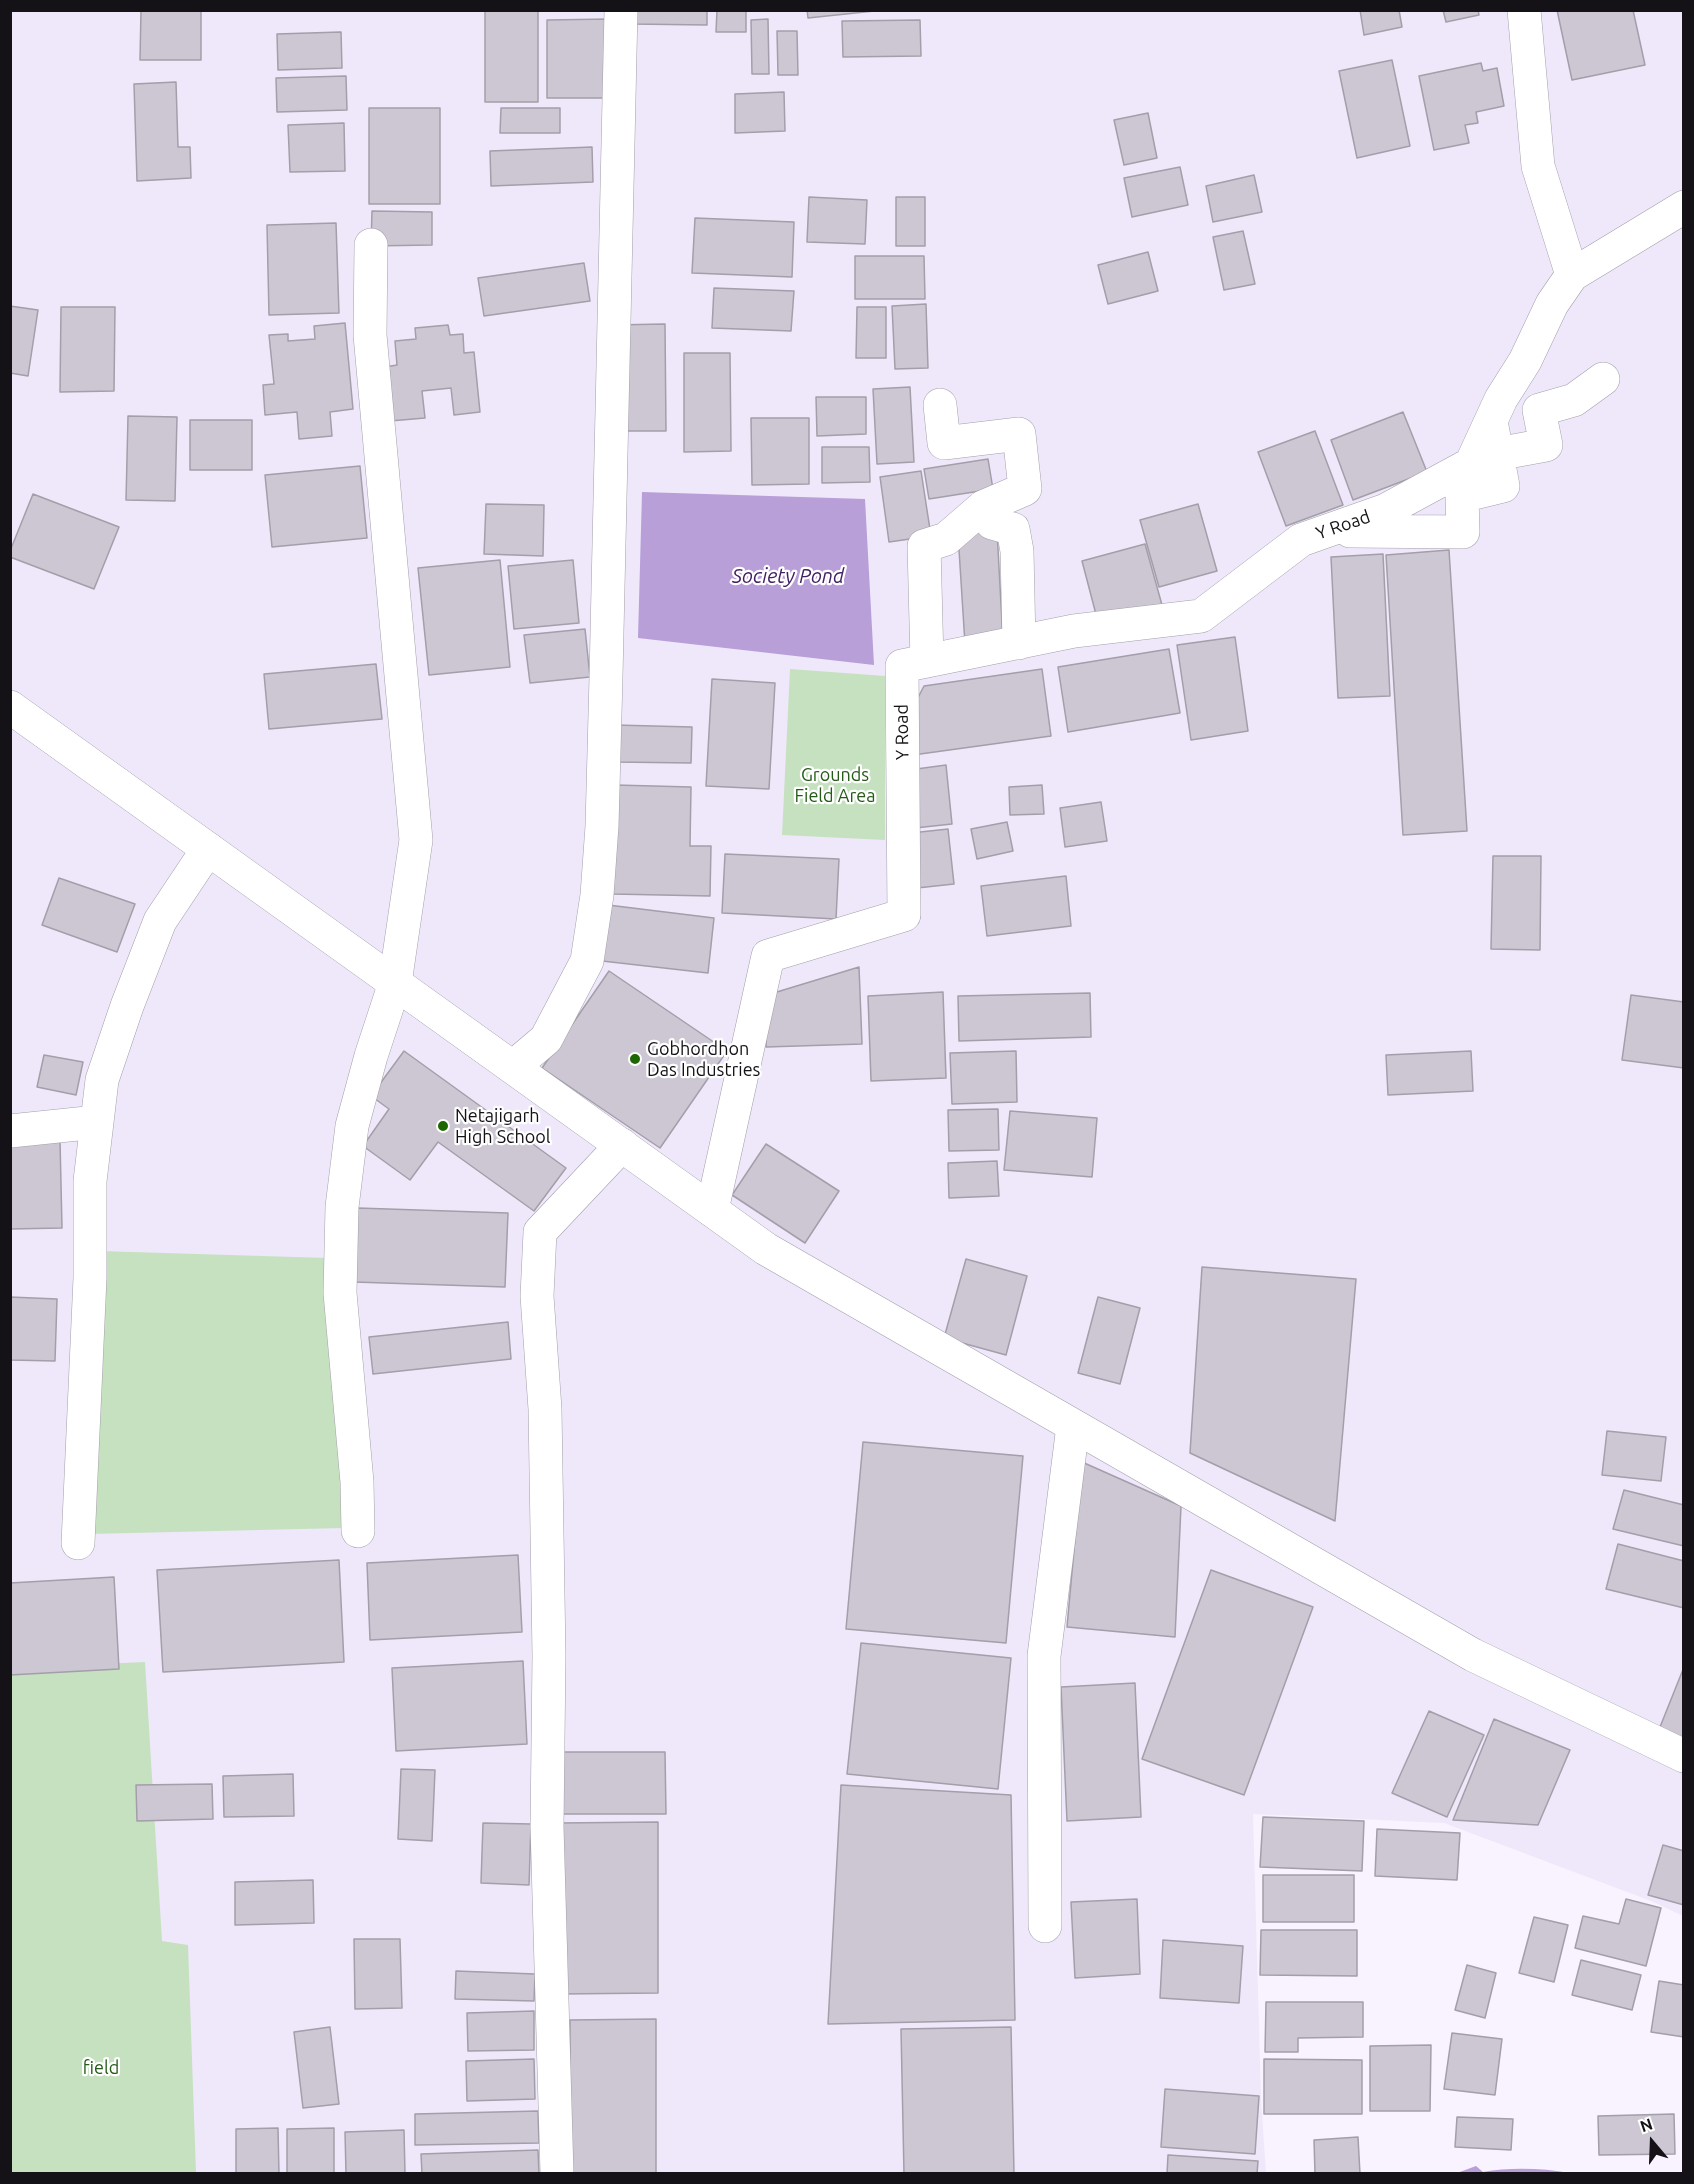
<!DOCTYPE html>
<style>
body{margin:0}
#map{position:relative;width:1694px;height:2184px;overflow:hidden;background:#f8f3ff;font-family:Ubuntu,sans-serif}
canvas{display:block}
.frame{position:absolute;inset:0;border:12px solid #141216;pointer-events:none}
.north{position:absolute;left:1622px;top:2112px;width:60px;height:60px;-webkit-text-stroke:4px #fff;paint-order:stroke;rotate:341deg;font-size:16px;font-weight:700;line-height:24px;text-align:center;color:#141216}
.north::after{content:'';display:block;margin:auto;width:21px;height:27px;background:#141216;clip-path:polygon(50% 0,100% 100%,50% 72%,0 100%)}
</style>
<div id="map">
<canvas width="1694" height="2184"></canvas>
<div class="frame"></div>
<div class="north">N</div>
</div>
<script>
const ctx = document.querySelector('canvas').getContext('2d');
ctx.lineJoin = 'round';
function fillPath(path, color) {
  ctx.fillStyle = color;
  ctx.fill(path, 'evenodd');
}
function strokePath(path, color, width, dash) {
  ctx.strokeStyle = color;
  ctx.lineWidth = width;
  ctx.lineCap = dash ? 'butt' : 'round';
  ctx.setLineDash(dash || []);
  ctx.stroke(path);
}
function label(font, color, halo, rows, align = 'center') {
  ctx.font = font + ' Ubuntu,sans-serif';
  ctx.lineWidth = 4.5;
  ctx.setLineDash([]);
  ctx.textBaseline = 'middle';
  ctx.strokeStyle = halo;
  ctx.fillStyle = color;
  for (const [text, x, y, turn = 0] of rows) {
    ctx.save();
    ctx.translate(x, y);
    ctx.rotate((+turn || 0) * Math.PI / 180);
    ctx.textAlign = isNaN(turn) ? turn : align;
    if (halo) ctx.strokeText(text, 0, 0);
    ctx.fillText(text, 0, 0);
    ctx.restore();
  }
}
fillPath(new Path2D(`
 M10,11H1683V1916L1651,1901L1444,1823L1253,1814L1261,2099L1266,2173H123L11,1718Z`), '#efe8fb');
fillPath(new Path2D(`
 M790,669L885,676V840L782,835Z
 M100,1251L328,1258L344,1528L90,1534Z
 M145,1662L162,1941L188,1945L196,2173H11L10,1668Z`), '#c6e1c0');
fillPath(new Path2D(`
 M642,492L865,499L874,665L638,638Z
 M1476,2166L1483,2172C1509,2167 1543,2168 1570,2173H1457Z`), '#b89fd8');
const building = new Path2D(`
 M141,10H201V60H140Z
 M485,10H538V102H485Z
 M630,10H707V25L630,24Z
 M717,10H746V32H716Z
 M807,10H884L808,18Z
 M1360,10H1399L1402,27L1364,35Z
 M1443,10H1478L1479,15L1446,22Z
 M1557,10H1633L1645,65L1572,80Z
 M609,19V98H547V20Z
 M768,19L769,74H752L751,20Z
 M920,20L921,56L843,57L842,21Z
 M777,31H797L798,75H778Z
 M341,32L342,68L278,70L277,34Z
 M1392,60L1410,146L1357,158L1339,71Z
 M1481,63L1483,71L1497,68L1504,106L1476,112L1478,123L1465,125L1469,143L1434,150L1419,76Z
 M346,76L347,110L277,112L276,78Z
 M176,82L178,147H190L191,178L137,181L134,84Z
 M784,92L785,131L735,133V94Z
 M369,108H440V204H369Z
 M501,108H560V133H500Z
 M1148,113L1157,158L1124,165L1114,120Z
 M344,123L345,171L290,172L288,125Z
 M592,147L593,182L491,186L490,151Z
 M1180,167L1188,205L1132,217L1124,178Z
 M1254,175L1262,212L1213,222L1206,186Z
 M809,197L867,200L865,244L807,242Z
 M896,197H925V246H896Z
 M372,211L432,212V245L371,246Z
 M695,218L794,222L792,277L692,273Z
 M336,223L339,313L269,315L267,225Z
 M1243,231L1255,284L1224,290L1213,237Z
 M1148,252L1158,291L1108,304L1098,265Z
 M855,256H924L925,299H855Z
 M584,263L590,301L484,316L478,278Z
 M714,288L794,291L791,331L712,328Z
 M926,304L928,368L895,369L892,306Z
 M10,306L38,310L28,376L10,373Z
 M61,307H115L114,391L60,392Z
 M857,307H886V358H856Z
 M345,323L353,409L330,412L332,436L299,439L297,412L265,415L263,385L274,384L269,335L288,334V341L315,339L314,326Z
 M665,324L666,431H612V325Z
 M448,325L450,335L463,334L464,353L474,352L480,412L454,415L451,388L422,391L425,418L390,421L379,368L397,365L395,341L416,339L415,328Z
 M684,353H730L731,451L684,452Z
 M910,387L914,462L877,464L873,389Z
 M816,397H866V434L817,436Z
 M1403,412L1427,472L1353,500L1331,440Z
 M128,416L177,417L175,501L126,500Z
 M751,418H809V484L752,485Z
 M190,420H252V470H190Z
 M1315,431L1343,505L1286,526L1258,452Z
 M822,447H869L870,482L822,483Z
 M988,459L993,489L929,499L924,469Z
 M360,466L367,538L272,547L265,475Z
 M921,471L931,536L889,542L880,477Z
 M33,494L119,527L94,589L10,557V551Z
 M486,504L544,505L543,556L484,554Z
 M1198,504L1217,571L1159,587L1140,520Z
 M997,531L1003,641L965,644L958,534Z
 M1145,544L1162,605L1098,622L1082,561Z
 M1449,550L1467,831L1403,835L1386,555Z
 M1383,554L1390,696L1338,698L1331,557Z
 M500,560L510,667L429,675L418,568Z
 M573,560L579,623L514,629L508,566Z
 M585,629L590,677L530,683L524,635Z
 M1235,637L1248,731L1191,740L1177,645Z
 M1169,649L1180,713L1068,732L1058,667Z
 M376,664L382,719L269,729L264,674Z
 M1042,669L1051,736L913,755L908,717L924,686Z
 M712,679L775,683L769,789L706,786Z
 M615,725L692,727L691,763L614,762Z
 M946,765L952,824L915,828L909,770Z
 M615,785L691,787L690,846H711L710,896L612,894Z
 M1042,785L1044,814L1010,815L1009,787Z
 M1101,802L1107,841L1065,847L1060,808Z
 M1007,822L1013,851L977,859L971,829Z
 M948,829L954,884L917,888L911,833Z
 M725,854L839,859L836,919L722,913Z
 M1493,856H1541L1540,950L1491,949Z
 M1066,876L1071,926L987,936L981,886Z
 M59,878L135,904L117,952L42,925Z
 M608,905L714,918L708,973L602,961Z
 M859,967L862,1044L766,1047L767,995Z
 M609,971L727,1051L660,1148L542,1068Z
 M943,992L946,1078L871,1081L868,996Z
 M1090,993L1091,1037L959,1041L958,996Z
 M1631,995L1684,1002V1068L1622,1060Z
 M404,1051L566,1168L534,1211L438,1142L410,1180L363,1146L389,1109L371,1096Z
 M1016,1051L1017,1102L952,1104L950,1053Z
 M1471,1051L1473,1091L1388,1095L1386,1055Z
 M44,1055L83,1062L76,1095L37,1087Z
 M998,1109L999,1150L949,1151L948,1110Z
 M1010,1111L1097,1118L1092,1177L1004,1170Z
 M60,1140L62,1228L10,1229V1141Z
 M766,1144L839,1191L805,1243L732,1195Z
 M997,1161L999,1196L949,1198L948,1163Z
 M358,1208L508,1213L505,1287L354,1282Z
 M966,1259L1027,1276L1006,1355L944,1338Z
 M1202,1267L1356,1279L1335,1521L1190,1453Z
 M10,1297L57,1299L55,1361L10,1360Z
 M1098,1297L1140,1308L1120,1384L1078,1373Z
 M508,1322L511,1359L373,1374L369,1337Z
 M1607,1431L1666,1437L1661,1481L1602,1475Z
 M863,1442L1023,1456L1006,1643L846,1629Z
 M1082,1462L1181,1506L1175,1637L1067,1627Z
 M1624,1490L1684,1505V1546L1613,1529Z
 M1618,1544L1684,1561V1608L1606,1589Z
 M518,1555L522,1632L370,1640L367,1563Z
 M339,1560L344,1662L163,1672L157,1570Z
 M1211,1570L1313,1607L1244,1795L1142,1759Z
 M114,1577L119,1669L10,1675V1583Z
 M861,1643L1011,1658L998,1789L847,1774Z
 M523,1661L527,1744L396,1751L392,1668Z
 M1684,1667V1742L1658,1732Z
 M1135,1683L1141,1817L1067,1821L1061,1687Z
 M1429,1711L1484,1735L1447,1817L1392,1793Z
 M1494,1719L1570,1750L1538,1825L1453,1820Z
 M561,1752H665L666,1814H561Z
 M401,1769L435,1770L432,1841L398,1839Z
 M293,1774L294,1816L224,1817L223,1776Z
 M212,1784L213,1819L137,1821L136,1785Z
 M841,1785L1011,1795L1015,2020L828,2024Z
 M1263,1817L1364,1821L1362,1871L1260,1867Z
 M658,1822V1993L559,1994V1823Z
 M483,1823L531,1824L529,1885L481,1883Z
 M1377,1829L1460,1833L1457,1880L1375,1876Z
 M1663,1845L1684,1851V1905L1648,1895Z
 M1263,1875H1354V1922H1263Z
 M313,1880L314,1923L235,1925V1882Z
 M1137,1899L1140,1974L1075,1978L1071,1902Z
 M1626,1899L1661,1908L1646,1966L1575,1948L1583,1916L1619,1924Z
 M1534,1917L1568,1925L1554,1982L1519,1973Z
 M1261,1930H1357V1976L1260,1975Z
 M354,1939H400L402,2008L355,2009Z
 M1163,1940L1243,1946L1239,2003L1160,1998Z
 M1581,1960L1641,1975L1632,2010L1572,1995Z
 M1467,1965L1496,1973L1485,2018L1455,2010Z
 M456,1971L535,1974L534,2001L455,1999Z
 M1659,1981L1684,1985V2037L1651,2032Z
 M1266,2002H1363V2037L1298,2038V2052H1265Z
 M534,2011V2050L468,2051L467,2013Z
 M656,2019V2174H570V2020Z
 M330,2027L339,2104L303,2108L294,2032Z
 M1011,2027L1014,2174H904L901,2029Z
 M1452,2033L1502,2039L1495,2095L1444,2089Z
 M1431,2045L1430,2111H1370V2046Z
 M534,2059L535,2099L467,2101L466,2061Z
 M1264,2059L1362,2060V2114H1264Z
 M1165,2089L1259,2096L1255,2154L1161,2147Z
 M538,2111L539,2143L415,2145V2114Z
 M1674,2114L1675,2154L1599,2155L1598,2116Z
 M1457,2117L1513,2119L1511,2150L1455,2147Z
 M278,2128L279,2174H236V2129Z
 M334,2128V2174H287V2129Z
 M404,2130L405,2174H346L345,2132Z
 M1358,2137L1360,2174H1315L1314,2140Z
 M538,2150L539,2174H422L421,2154Z
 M1168,2155L1258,2161L1257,2174H1167Z`);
fillPath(building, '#ccc7d2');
strokePath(building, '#a39ea9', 1.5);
const minor = new Path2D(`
 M1524,10L1538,166L1572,275
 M1497,454L1546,445L1539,410L1574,400L1603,379
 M983,507L992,523L1013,529L1017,551L1019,643
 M1350,531L1463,532L1462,496L1503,486L1491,421
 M927,661L924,546L946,539L983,507L1025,489L1019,434L944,443L940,405
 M513,1067L546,1039L587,961L597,895L602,826L606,677L621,10
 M10,1131L97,1122
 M712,1210L768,956L904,915L902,666L1074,631L1201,616L1301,540L1386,510L1471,464L1501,399L1525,361L1552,304L1572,275L1684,207
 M358,1531L357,1482L340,1293L342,1207L352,1126L371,1056L395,983L416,840L370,335L371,245
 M78,1543L90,1278V1181L102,1080L127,1006L160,921L208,849
 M1045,1926L1044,1656L1073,1426
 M557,2174L547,1827L549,1656L545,1409L537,1296L540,1232L622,1145`);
const major = new Path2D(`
 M10,707L766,1249L1473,1655L1684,1756`);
strokePath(minor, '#a49faa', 34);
strokePath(major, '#a49faa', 34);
strokePath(minor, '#fff', 33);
strokePath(major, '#fff', 33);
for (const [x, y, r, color] of [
 [635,1059,6,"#1d6701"],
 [443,1126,6,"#1d6701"]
]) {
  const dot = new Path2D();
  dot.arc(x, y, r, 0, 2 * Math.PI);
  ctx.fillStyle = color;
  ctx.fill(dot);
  strokePath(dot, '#fff', 2);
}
label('18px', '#141216', '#fff', [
 ["Y Road",1343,525,-19],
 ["Y Road",902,732,-91]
]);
label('18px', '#255b17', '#fff', [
 ["Grounds",835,775],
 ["Field Area",835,796],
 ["field",101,2068]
]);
label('18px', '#141216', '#fff', [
 ["Gobhordhon",647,1049],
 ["Das Industries",647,1070],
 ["Netajigarh",455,1116],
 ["High School",455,1137]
], 'left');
label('italic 20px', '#432064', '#fff', [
 ["Society Pond",788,576]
]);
</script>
